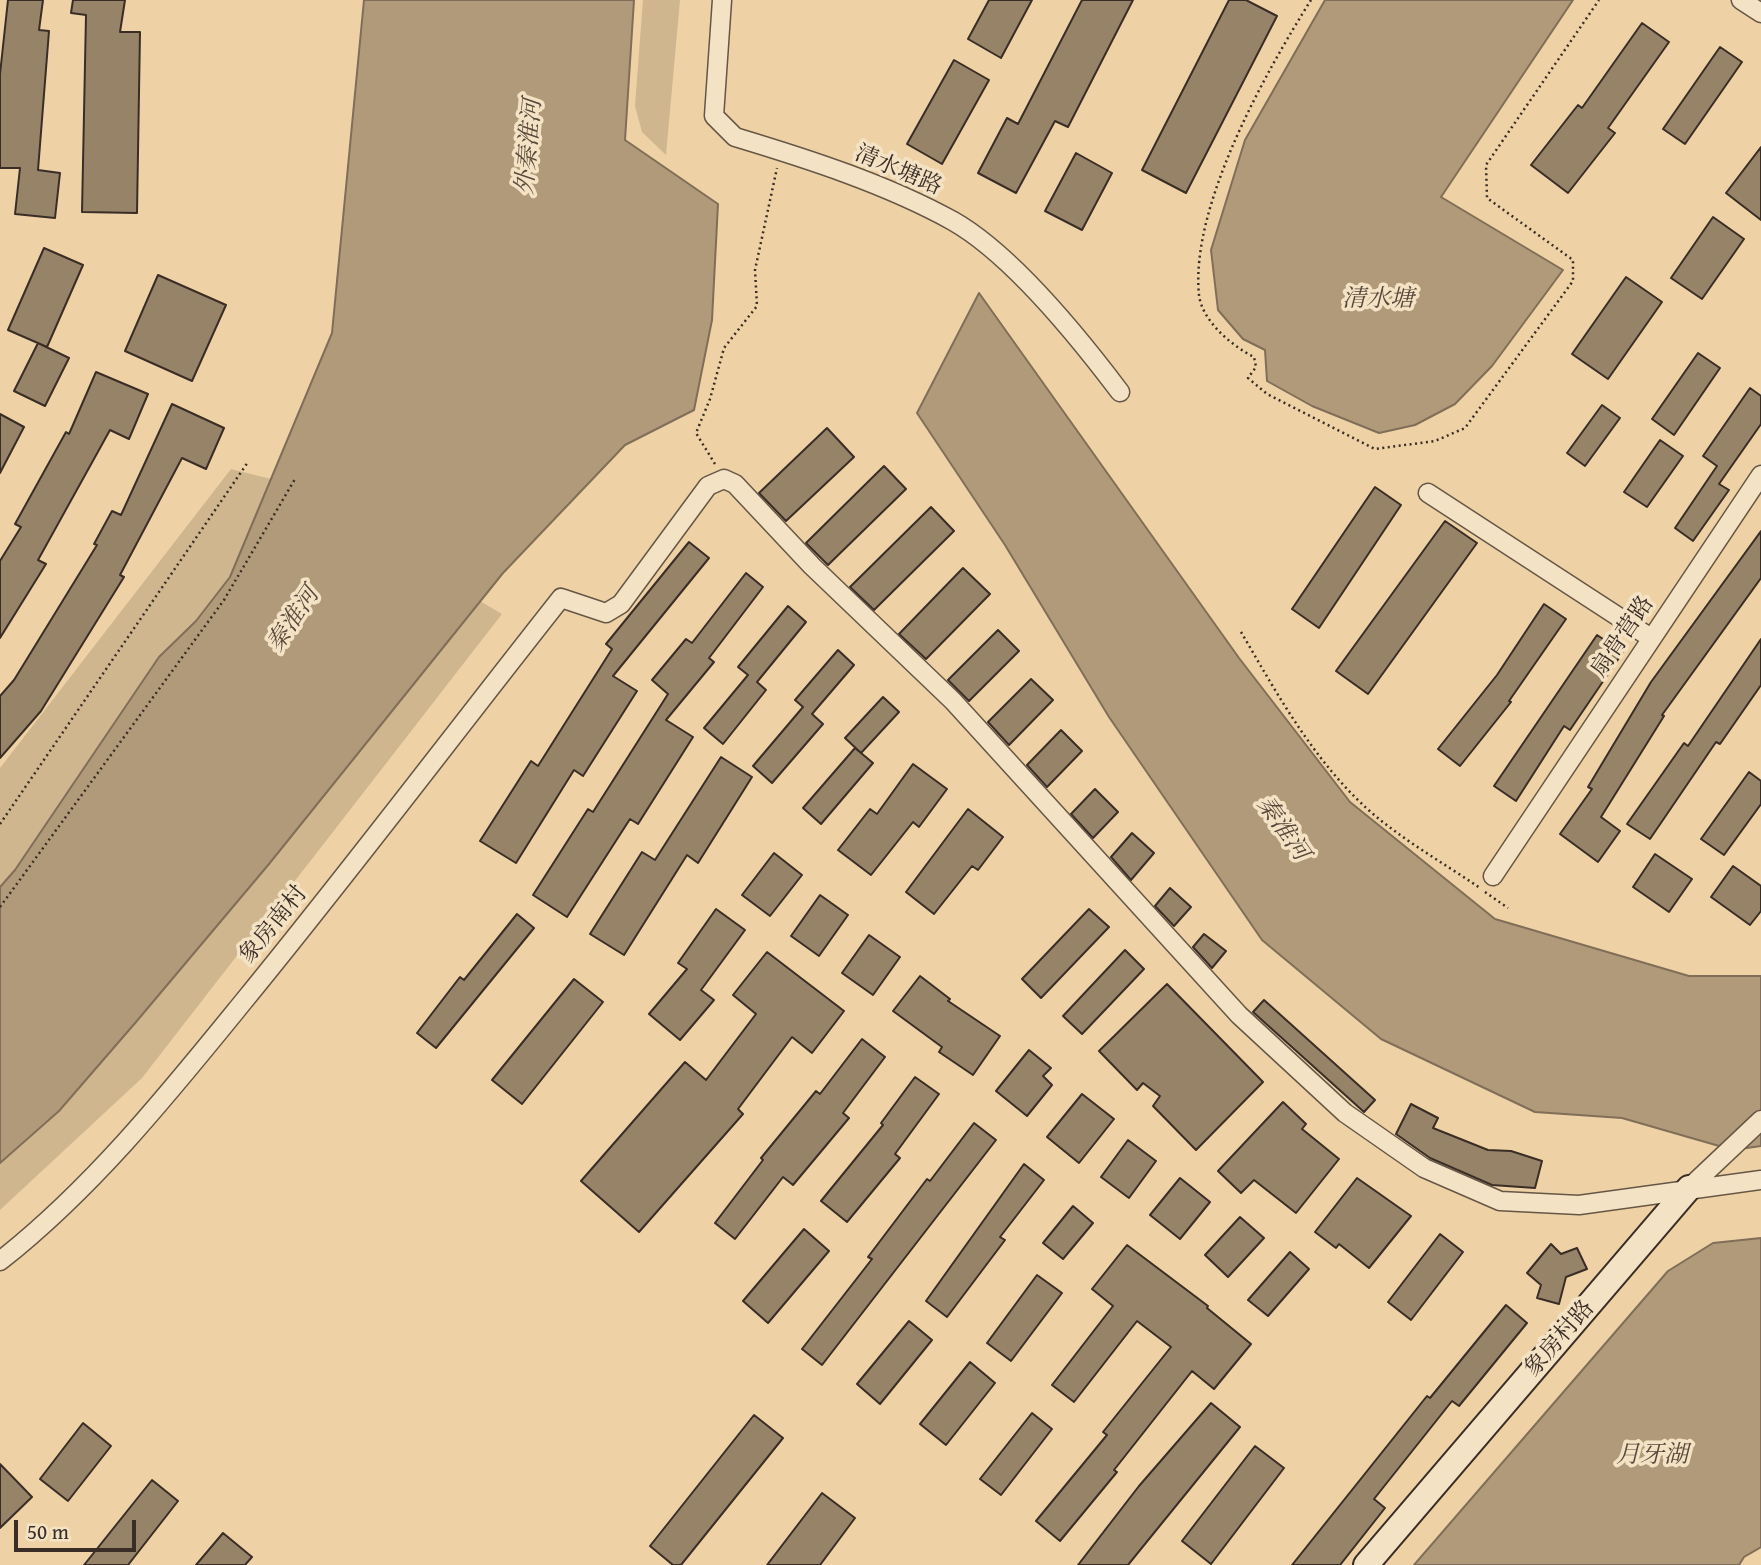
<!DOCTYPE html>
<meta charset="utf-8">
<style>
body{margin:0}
#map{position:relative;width:1761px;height:1565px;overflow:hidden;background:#eed2a5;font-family:"Gentium Book Plus",serif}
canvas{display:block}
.scale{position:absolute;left:14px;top:1520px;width:122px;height:32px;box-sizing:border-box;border:4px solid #392d26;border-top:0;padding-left:9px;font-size:21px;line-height:24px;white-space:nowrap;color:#392d26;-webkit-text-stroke:5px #f4e2c4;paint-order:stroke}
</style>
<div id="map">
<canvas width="1761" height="1565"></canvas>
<div class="scale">50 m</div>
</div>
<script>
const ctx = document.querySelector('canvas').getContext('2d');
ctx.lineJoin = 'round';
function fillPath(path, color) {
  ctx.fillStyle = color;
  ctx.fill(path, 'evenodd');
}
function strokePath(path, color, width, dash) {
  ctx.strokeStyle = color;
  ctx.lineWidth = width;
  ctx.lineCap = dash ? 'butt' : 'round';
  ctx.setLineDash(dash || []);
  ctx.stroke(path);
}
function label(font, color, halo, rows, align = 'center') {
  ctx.font = font + ' "Gentium Book Plus","Noto Serif SC",serif';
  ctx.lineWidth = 7;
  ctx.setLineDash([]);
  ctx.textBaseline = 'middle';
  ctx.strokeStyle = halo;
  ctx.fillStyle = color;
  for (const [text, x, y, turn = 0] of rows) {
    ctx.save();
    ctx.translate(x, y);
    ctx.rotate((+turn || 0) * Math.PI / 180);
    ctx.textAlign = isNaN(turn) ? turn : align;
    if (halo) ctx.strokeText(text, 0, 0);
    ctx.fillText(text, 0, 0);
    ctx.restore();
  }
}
fillPath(new Path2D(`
 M643,0H680L666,155L642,132L635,106Z
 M231,469L271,479L502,614L142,1078L0,1210V768Z`), '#cfb68f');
const water = new Path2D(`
 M364,0H634L625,140L718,204L712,320L694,410L625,445L503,573L269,864L136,1022L59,1111L0,1163V887L15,870L159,657L196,621L230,577L332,333Z
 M1325,0H1573L1441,197L1563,270L1492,366L1455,404L1415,425L1379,433L1312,406L1267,381L1265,350L1243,339L1218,310L1211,250L1245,140Z
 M979,293L1239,658L1350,802L1495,919L1689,976H1761V1146L1733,1150L1622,1118L1535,1112L1381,1039L1262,940L1109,717L1005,545L917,413Z
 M1761,1238V1547L1744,1557L1739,1565H1414L1668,1271L1713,1243Z`);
fillPath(water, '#b09a7a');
strokePath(water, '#806e58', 2);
const building = new Path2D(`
 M8,0H43L39,30L49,31L38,170L60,173L55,218L15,214L20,168H0V74Z
 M73,0H125L120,32H140L137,213L82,212L86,15L71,13Z
 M989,0H1032L1001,58L968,39Z
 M1082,0H1133L1068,127L1055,121L1016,193L978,173L1007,118L1018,124Z
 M1229,0H1246L1277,16L1186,193L1142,170Z
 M1642,23L1669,42L1608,128L1615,133L1568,193L1531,165L1578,105L1582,108Z
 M1720,47L1742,62L1685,144L1663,129Z
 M954,60L989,80L942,164L907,144Z
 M1761,147V220L1726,193Z
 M1076,153L1112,173L1082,230L1045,211Z
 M1713,217L1744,239L1702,299L1671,278Z
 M44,248L83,265L47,347L8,330Z
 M158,275L226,305L192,381L125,351Z
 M1626,277L1662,302L1608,379L1572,354Z
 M38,343L69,358L45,406L14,391Z
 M1698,353L1720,368L1674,435L1652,419Z
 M96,372L148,394L129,439L110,430L38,560L46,564L0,638V561L21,527L15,524L66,432L69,434Z
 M1750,388L1761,396V424L1719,484L1729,490L1693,541L1675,528L1717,466L1703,456Z
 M172,404L224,428L206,469L182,458L120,575L124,577L41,711L0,758V696L14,680L97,545L94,544L112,511L121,515Z
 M1602,405L1620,418L1585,466L1567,453Z
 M0,414L24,427L0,473Z
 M827,428L854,457L786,521L759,493Z
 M1660,440L1683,456L1647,507L1624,492Z
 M884,466L906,489L828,565L806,543Z
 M1375,487L1401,505L1319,628L1292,609Z
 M931,507L954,531L874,610L850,587Z
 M1445,521L1477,543L1368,694L1336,671Z
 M1761,531V578L1662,715L1664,716L1601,817L1620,831L1598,862L1560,834L1592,789L1588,787L1651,682Z
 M689,542L709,558L613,676L637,691L583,776L574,770L516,863L480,841L531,761L538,766L612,649L606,644Z
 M963,568L990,594L926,659L899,634Z
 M746,573L763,587L709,658L714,662L666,720L693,737L638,824L630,819L567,917L533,895L588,809L593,812L668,694L652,680L686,639L692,643Z
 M1544,604L1566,619L1509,701L1511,702L1460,766L1438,749L1497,675Z
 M788,606L806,622L757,682L766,690L723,744L704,728L748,675L738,667Z
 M998,630L1019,651L969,701L948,680Z
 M1597,635L1623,652L1570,730L1564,726L1516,801L1494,786Z
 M1761,639V685L1720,744L1716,742L1650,839L1627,824L1684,743L1688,746Z
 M838,650L854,665L812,714L823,724L772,783L753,766L803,707L795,700Z
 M1031,679L1053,700L1009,745L988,722Z
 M883,697L899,712L861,753L845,738Z
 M1061,730L1082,751L1047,787L1027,765Z
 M855,748L873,763L821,824L803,808Z
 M721,757L752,777L698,863L687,855L624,955L590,934L642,852L655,860Z
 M913,764L947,789L919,827L913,822L871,875L838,850L870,809L877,814Z
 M1749,772L1761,781V804L1724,855L1701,839Z
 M1095,789L1118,812L1093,838L1071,814Z
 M968,809L1003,837L978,870L972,866L934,914L906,892Z
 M1132,833L1154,853L1131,880L1111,857Z
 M774,853L802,875L770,916L742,895Z
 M1655,854L1692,879L1669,912L1633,887Z
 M1733,866L1761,886V911L1750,925L1711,897Z
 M1170,888L1191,907L1174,926L1155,906Z
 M820,895L848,915L819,956L791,936Z
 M716,909L745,930L701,990L714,1000L680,1040L649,1014L687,969L678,963Z
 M1089,909L1109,927L1041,998L1022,979Z
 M517,914L534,928L436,1048L417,1033L460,977L464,980Z
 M1204,934L1226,951L1212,968L1193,947Z
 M869,935L900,957L873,995L842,973Z
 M1125,950L1144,969L1082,1034L1063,1016Z
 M767,952L844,1011L812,1053L792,1037L738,1109L743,1114L639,1232L581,1181L685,1062L706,1080L756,1014L733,995Z
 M920,976L950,999L948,1001L1000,1036L973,1075L939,1052L942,1047L893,1011Z
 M574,979L603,1002L522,1104L492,1080Z
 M1167,984L1263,1082L1196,1150L1153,1106L1160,1096L1143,1083L1137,1090L1099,1051Z
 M1264,1000L1375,1100L1364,1112L1253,1012Z
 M862,1039L885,1057L843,1113L849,1118L793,1185L783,1177L735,1239L715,1223L763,1160L761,1158L816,1091L820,1094Z
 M1029,1050L1051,1068L1043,1076L1052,1085L1027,1116L996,1091Z
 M915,1077L939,1094L895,1154L900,1158L847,1222L821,1201L883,1125L881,1123Z
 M1082,1094L1114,1119L1079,1163L1047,1137Z
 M1283,1102L1306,1124L1302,1129L1339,1159L1296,1213L1254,1180L1241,1193L1218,1171Z
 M1411,1104L1438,1118L1433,1128L1488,1150L1511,1151L1542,1161L1535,1188L1492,1185L1430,1158L1396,1134Z
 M974,1123L996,1140L822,1365L802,1349L872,1259L868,1257L927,1179L930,1181Z
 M1128,1140L1156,1161L1129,1198L1101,1177Z
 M1024,1164L1044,1180L1000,1237L1005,1240L947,1317L926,1301Z
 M1180,1178L1210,1202L1180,1239L1150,1215Z
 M1357,1178L1411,1216L1369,1268L1339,1244L1336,1248L1315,1232Z
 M1073,1206L1093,1223L1063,1259L1043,1243Z
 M1240,1217L1264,1238L1228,1277L1205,1255Z
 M804,1229L829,1251L768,1323L743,1301Z
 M1440,1234L1463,1252L1411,1320L1388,1302Z
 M1551,1244L1561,1254L1577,1248L1587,1269L1566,1277L1559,1304L1537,1298L1541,1285L1527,1273Z
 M1127,1245L1208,1306L1207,1308L1251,1344L1214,1389L1192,1371L1114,1470L1117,1472L1060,1541L1036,1521L1107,1435L1103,1432L1171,1347L1137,1321L1074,1402L1052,1385L1113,1306L1092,1289Z
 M1290,1252L1309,1269L1268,1316L1248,1300Z
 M1037,1275L1062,1293L1011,1361L987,1343Z
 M1506,1305L1527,1323L1459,1406L1452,1401L1374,1499L1385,1508L1340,1565H1292L1427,1396L1430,1398Z
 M909,1321L932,1340L880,1404L857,1384Z
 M970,1362L995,1383L946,1445L920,1424Z
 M1211,1403L1240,1427L1128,1565H1078L1139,1486Z
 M1032,1413L1052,1429L1001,1495L980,1479Z
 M754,1415L783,1438L681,1565H673L650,1546Z
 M83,1423L111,1446L68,1501L40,1479Z
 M1255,1446L1284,1468L1211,1564L1182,1541Z
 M0,1464L32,1497L0,1528Z
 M152,1480L178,1501L128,1565H84Z
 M822,1493L855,1518L820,1565H767Z
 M223,1533L252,1557L245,1565H196Z`);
fillPath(building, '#978368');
strokePath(building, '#392d26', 2);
const street = new Path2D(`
 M722,0L714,116L735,137C808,159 886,184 953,221C1011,254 1080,339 1120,392
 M1741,0L1761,13
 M1428,493L1651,638
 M1493,876L1761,475
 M1689,1188L1761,1120
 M0,1261C93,1188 169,1093 243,1002C352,869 455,732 561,598L606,613L621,604L708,486L724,479L735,484L812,566L953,701L1239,1015L1345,1113L1424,1168L1500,1201L1579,1205L1761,1180`);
const secondary = new Path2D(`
 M1366,1565L1689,1188`);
strokePath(street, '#665646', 21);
strokePath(secondary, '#392d26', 28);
strokePath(new Path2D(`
 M1311,0C1265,73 1190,207 1199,295C1202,321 1232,346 1254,357L1256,367L1248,378L1267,394L1375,449L1435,441L1465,428L1573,281V260L1487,198L1486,165L1599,0
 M715,464L696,433L710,399L724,348L757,306L755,270L777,168
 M1241,632C1276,692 1310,754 1361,803C1394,835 1442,862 1480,888
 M0,824L248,462
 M1485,892L1508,908
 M0,907L224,600L295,479`), '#392d26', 2.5, [2, 3.5]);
strokePath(street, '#f4e2c4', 18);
strokePath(secondary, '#f4e2c4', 24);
label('23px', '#392d26', '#f4e2c4', [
 ["清水塘路",898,171,23],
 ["扇骨营路",1623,637,-56],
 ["象房南村",274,925,-51],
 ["象房村路",1560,1339,-49]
]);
label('italic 24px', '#57483b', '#f4e2c4', [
 ["外秦淮河",530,147,-85],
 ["清水塘",1378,300],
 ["秦淮河",294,620,-56],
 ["秦淮河",1282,829,55],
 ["月牙湖",1652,1456]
]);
</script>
